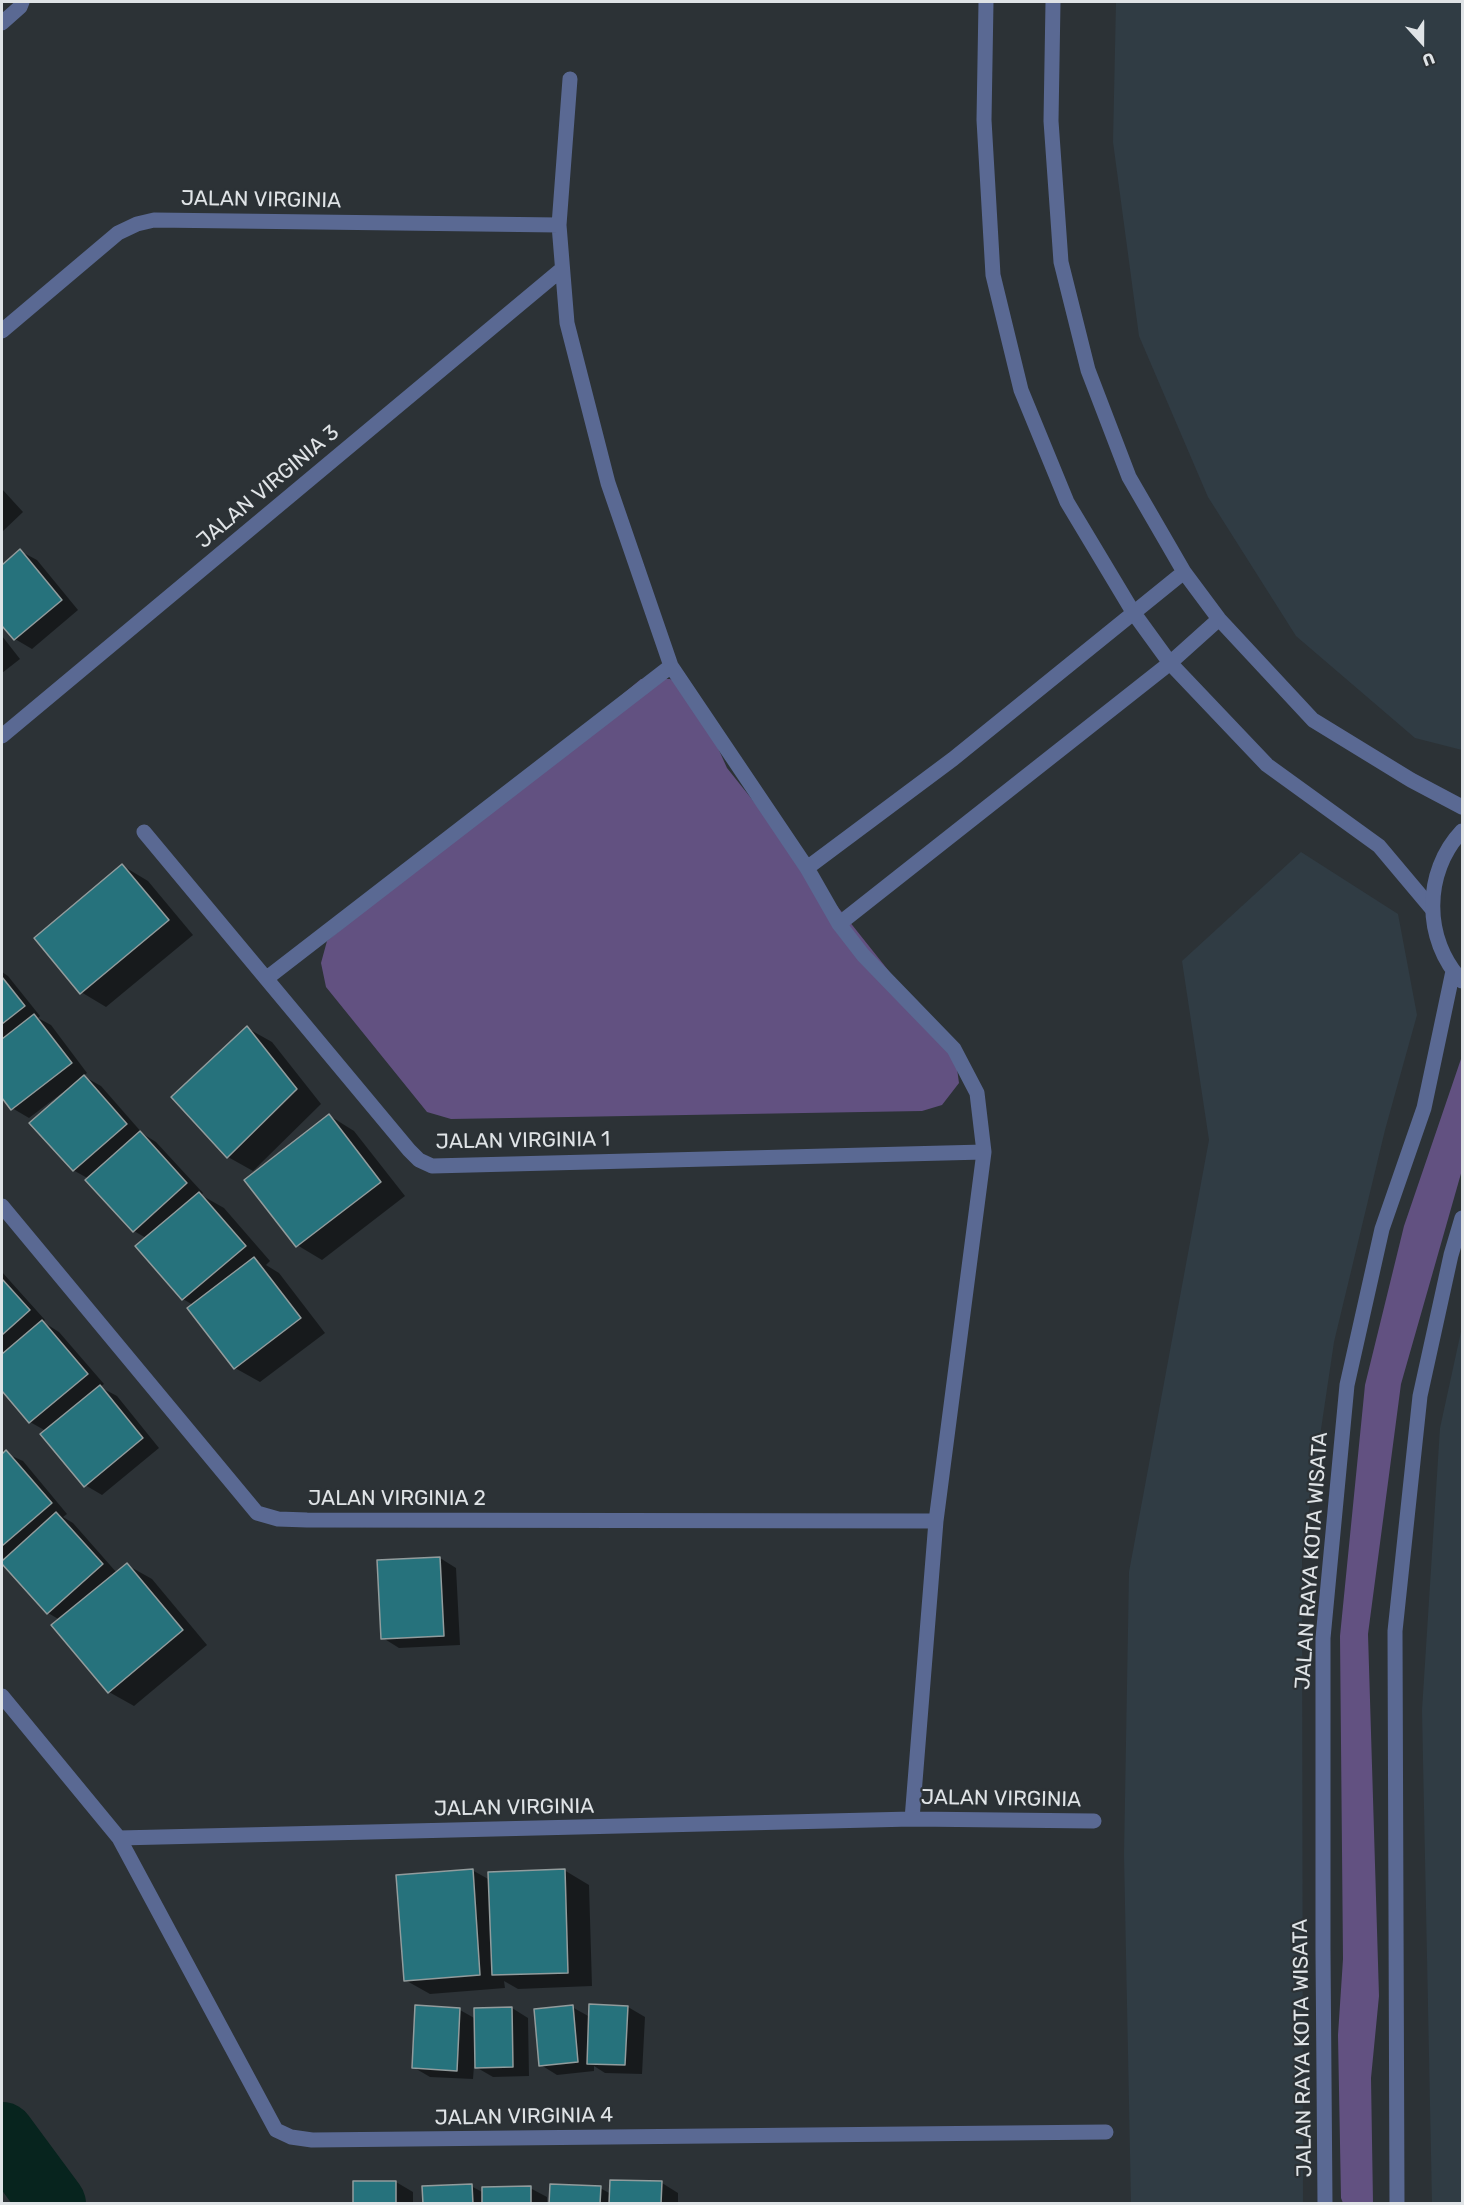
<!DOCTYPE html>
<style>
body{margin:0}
#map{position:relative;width:1464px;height:2205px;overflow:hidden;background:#2c3236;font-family:Rubik,sans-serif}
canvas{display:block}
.frame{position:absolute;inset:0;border:3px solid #dfe3e6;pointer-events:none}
.north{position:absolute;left:1392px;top:12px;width:60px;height:60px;-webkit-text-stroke:4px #2c3236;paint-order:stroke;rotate:159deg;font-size:16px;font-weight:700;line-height:24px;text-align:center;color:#dfe3e6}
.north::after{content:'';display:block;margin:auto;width:21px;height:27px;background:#dfe3e6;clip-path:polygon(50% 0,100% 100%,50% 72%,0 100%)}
</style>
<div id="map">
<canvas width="1464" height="2205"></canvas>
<div class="frame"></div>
<div class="north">U</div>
</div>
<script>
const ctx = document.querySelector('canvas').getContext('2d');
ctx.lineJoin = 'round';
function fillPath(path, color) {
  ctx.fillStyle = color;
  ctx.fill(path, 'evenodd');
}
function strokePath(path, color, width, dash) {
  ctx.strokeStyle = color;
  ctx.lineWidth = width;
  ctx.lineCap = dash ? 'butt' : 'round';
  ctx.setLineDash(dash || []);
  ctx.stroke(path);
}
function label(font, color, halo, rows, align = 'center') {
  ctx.font = font + ' Rubik,sans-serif';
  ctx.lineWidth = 4.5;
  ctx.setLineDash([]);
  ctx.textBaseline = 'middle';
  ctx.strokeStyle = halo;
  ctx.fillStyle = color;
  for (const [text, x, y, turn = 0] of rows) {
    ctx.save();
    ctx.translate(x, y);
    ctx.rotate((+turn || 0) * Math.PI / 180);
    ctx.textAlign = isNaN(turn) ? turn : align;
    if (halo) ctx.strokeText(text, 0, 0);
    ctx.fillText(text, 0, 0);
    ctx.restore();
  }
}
fillPath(new Path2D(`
 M1116,2H1462V750L1415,738L1296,636L1208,497L1139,336L1113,142Z
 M1301,852L1398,914L1417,1015L1385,1130L1334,1342L1302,1557L1303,2203H1131L1124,1855L1129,1572L1209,1140L1182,961Z
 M1462,1327V2203L1432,2204L1422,1710L1440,1428Z`), '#303c44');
fillPath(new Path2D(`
 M641,679H670L692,690L727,768L955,1054L959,1083L942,1105L922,1111L451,1119L427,1112L326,987L321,963L327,941Z
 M1462,1056V1170L1401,1384L1368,1634L1379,1996L1371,2078L1373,2203H1343L1341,2198L1338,2035L1343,1959L1340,1636L1365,1385L1404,1226Z`), '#625181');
fillPath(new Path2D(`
 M2,489L23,512L2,532Z
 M20,551L37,560L78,610L32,649L15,639L2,623V566Z
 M2,636L20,659L2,673Z
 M123,866L148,881L193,935L106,1007L81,992Z
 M2,972L8,976L40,1016L38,1018L51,1025L87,1073L83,1076L101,1086L143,1134L156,1142L203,1193L201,1195L224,1208L270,1261L266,1265L279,1273L325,1333L260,1382L235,1368L193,1305L183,1299L137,1246L146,1238L134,1231L89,1179L73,1170L62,1093L29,1118L12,1108L2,1095Z
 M247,1028L272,1042L321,1104L253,1171L228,1157L173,1097Z
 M330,1116L354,1131L405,1196L322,1260L297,1245Z
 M2,1272L45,1320L43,1322L59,1332L104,1384L100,1387L117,1396L159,1448L102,1495L85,1485L46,1431L30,1422L2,1388Z
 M2,1448L5,1453L23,1461L67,1514L63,1517L73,1523L117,1573L127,1565L152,1579L207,1645L134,1706L109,1692L60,1620L48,1613L5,1559L2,1557Z
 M440,1558L456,1568L460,1645L399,1648L383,1638Z
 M472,1870L490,1880L564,1870L589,1885L592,1986L518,1989L504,1981L505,1988L430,1994L405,1980Z
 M572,2007L590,2017L628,2007L645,2017L642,2074L605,2073L594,2066V2071L557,2075L541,2065Z
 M512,2008L528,2018L529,2076L493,2077L474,2066L473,2079L430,2077L413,2067L460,2010L476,2019Z
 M396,2182L413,2192V2204H355Z
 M662,2183L678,2193V2204H551L600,2188L611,2194Z
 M471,2186L484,2193L530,2188L547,2197V2204H425Z`), '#0007');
strokePath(new Path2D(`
 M2,2135L53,2204`), '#07241e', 66);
const building = new Path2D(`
 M20,549L62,600L14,640L2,626V565Z
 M122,864L169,920L80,994L34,938Z
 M2,977L25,1006L2,1024Z
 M34,1014L72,1063L11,1110L2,1098V1039Z
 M247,1026L297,1089L227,1158L171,1097Z
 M84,1075L127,1124L73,1171L29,1123Z
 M329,1114L381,1182L296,1247L244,1180Z
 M140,1131L187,1183L133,1232L85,1180Z
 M199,1192L246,1246L182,1300L135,1246Z
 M254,1257L301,1318L234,1369L187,1308Z
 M2,1279L30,1310L2,1335Z
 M42,1320L88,1374L29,1423L2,1391V1354Z
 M100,1385L143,1438L84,1487L40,1434Z
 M6,1450L52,1503L2,1546V1454Z
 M56,1512L103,1564L47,1614L2,1564V1561Z
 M440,1557L444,1636L381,1639L377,1560Z
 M127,1563L183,1630L108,1693L51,1625Z
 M473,1869L480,1975L404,1981L396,1875Z
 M565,1869L568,1973L492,1975L488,1872Z
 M589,2004L628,2006L625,2065L587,2064Z
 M415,2005L460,2008L457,2071L412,2068Z
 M573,2005L578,2062L539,2066L534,2009Z
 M512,2007L513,2067L475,2068L474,2008Z
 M610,2180L662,2181L661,2204H609Z
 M353,2181H396V2204H353Z
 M472,2184L473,2204H423L422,2186Z
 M550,2184L601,2186L600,2204H549Z
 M531,2186V2204H482V2187Z`);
fillPath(building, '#26727c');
strokePath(building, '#929c9d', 1.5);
strokePath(new Path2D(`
 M986,2L984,120L993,275L1021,390L1067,502L1133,612L1170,663L1267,765L1379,846L1432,909
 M1053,2L1051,121L1061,262L1088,370L1129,477L1184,572L1219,619L1313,720L1411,780L1462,807
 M2,23L20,7L22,2
 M570,79L559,225L567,323L608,483L671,666L807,868L839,924L863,955L954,1049L977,1093L984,1152L936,1521L912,1819
 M2,331L118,233L137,224L154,220L559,225
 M2,736L562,269
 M144,832L409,1150L419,1160L432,1166L984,1152
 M807,868L953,759L1184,572
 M839,924L1170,663L1219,619
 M267,978L671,666
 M2,1206L257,1513L278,1519L307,1520L936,1521
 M2,1696L119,1838L912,1819L1094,1821
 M119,1838L276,2130L291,2137L312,2140L1106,2132`), '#5a6993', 15);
strokePath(new Path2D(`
 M1462,831C1423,872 1423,940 1462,981
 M1325,2204L1323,1951V1638L1347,1385L1382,1229L1424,1108L1453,971
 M1397,2204L1395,1631L1420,1396L1451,1255L1462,1218`), '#5a6993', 15);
label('21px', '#dfe3e6', '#2c3236', [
 ["JALAN VIRGINIA",261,200,1],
 ["JALAN VIRGINIA 3",268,487,-40],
 ["JALAN VIRGINIA 1",523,1141,-1],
 ["JALAN VIRGINIA 2",397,1499],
 ["JALAN RAYA KOTA WISATA",1312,1561,-86],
 ["JALAN VIRGINIA",1001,1799,1],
 ["JALAN VIRGINIA",514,1808,-1],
 ["JALAN RAYA KOTA WISATA",1303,2048,-91],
 ["JALAN VIRGINIA 4",524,2117,-1]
]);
</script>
